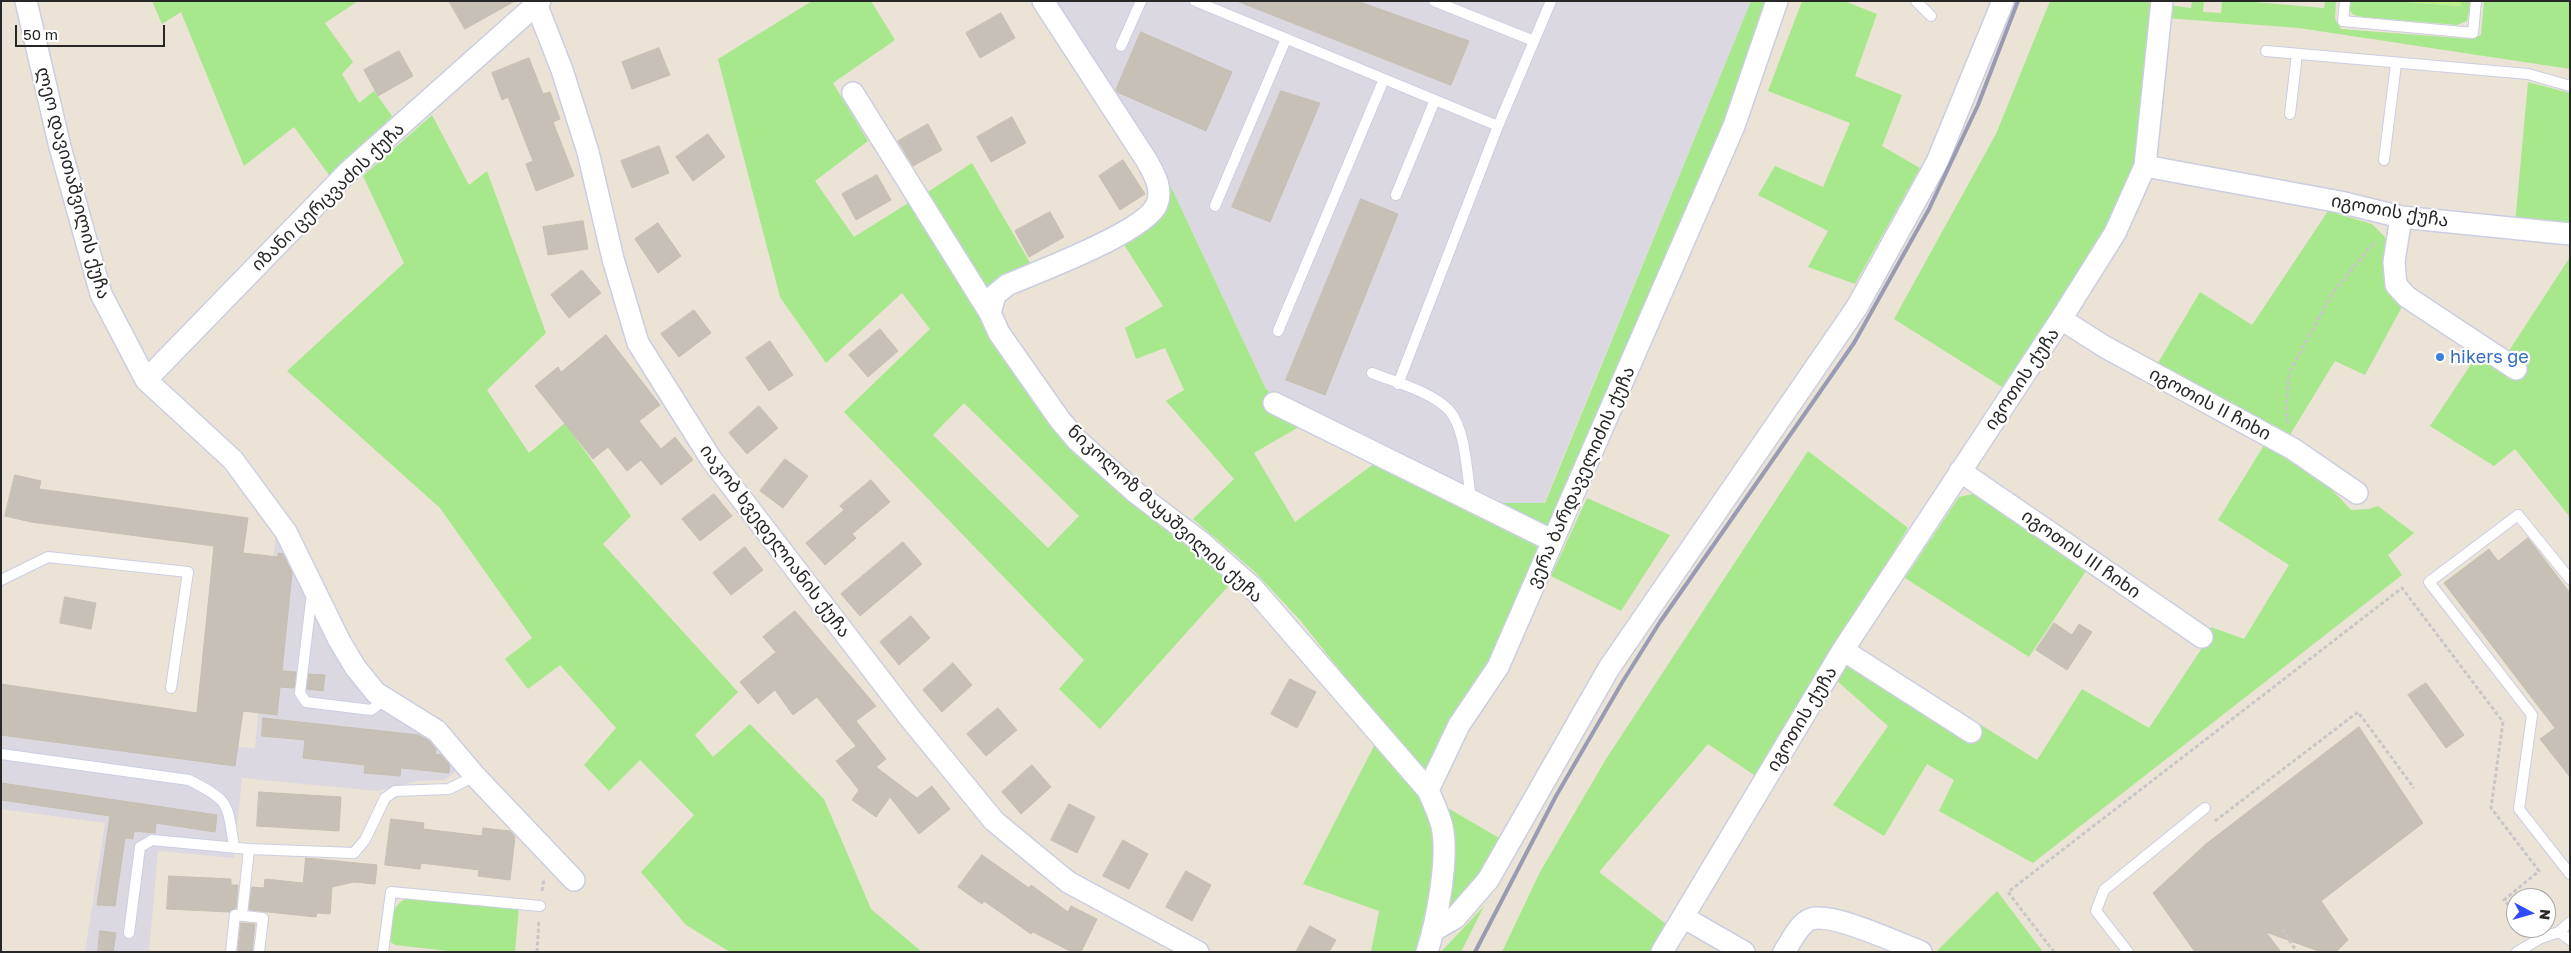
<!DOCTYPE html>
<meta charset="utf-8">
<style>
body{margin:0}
#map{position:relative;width:2571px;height:953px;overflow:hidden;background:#ebe3d6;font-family:"Golos Text",sans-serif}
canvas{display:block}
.frame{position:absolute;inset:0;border:2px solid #272727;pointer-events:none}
.north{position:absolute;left:2506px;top:888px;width:50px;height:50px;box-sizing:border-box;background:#fff;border:1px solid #a9a9a9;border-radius:50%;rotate:96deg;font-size:14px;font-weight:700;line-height:20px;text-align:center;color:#272727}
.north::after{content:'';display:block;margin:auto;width:18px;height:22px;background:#2f4bff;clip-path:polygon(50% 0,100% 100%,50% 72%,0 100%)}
.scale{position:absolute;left:15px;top:25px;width:150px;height:22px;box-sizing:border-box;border:2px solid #272727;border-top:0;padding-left:6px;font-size:15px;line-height:18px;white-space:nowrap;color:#272727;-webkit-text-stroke:4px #fff;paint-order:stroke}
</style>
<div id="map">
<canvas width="2571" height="953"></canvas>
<div class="frame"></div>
<div class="north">N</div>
<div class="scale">50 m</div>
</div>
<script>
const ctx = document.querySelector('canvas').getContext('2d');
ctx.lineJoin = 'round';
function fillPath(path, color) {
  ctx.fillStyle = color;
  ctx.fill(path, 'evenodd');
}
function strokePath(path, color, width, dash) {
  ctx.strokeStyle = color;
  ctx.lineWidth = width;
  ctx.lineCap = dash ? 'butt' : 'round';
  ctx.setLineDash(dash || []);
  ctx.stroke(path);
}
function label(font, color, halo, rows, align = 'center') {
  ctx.font = font + ' "Golos Text","Noto Sans Georgian",sans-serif';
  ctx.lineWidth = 4.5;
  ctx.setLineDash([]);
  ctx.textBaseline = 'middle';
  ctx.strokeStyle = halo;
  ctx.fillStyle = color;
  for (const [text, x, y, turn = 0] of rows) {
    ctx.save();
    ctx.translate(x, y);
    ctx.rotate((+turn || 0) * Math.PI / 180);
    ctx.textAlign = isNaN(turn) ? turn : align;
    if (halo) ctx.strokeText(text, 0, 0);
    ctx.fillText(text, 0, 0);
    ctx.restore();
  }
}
fillPath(new Path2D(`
 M1054,1H1751L1544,503H1490L1266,389L1164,172Z
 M276,532L332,650L361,689L438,735L463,767L444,780L417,781L377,791L242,778L234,858L158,851L149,952H85L105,823L1,809V718L200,744L255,748Z`), '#dbd8e2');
fillPath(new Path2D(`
 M152,1H358L325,23L353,62L342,74L359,103L374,91L392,116L332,179L294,127L244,166L181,12L162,24Z
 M812,1H871L895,40L833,83L868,141L815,181L854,237L913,200L1035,405L1069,446L1231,583L1100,729L1059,689L1084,660L844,412L930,329L902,293L826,363L780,297L718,59ZM964,403L1079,516L1048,548L933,435Z
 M1751,1H1771L1730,117L1550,525L1539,528L1490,503H1545Z
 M1802,1H1844L1877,14L1855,76L1902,95L1882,146L1920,168L1855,284L1808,267L1828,231L1758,195L1775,166L1823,187L1850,123L1768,91Z
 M2050,1H2154L2134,172L2110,226L2002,387L1894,319L1996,134Z
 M2192,1H2204L2203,12L2221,13L2222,2L2208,1H2242L2324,8L2325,1H2336L2335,19L2341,29L2471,39L2481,35L2484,1H2570V69L2299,28L2166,18L2168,5L2191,8Z
 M2347,1H2394L2460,6L2461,1H2471L2467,21L2457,25L2363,17L2354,15L2349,10Z
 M2528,82L2570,93V227L2515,224Z
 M432,115L469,185L487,171L546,333L487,390L529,453L565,423L631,516L603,544L738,692L695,735L713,757L750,724L824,799L871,909L922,952H730L686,925L641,872L694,815L640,760L609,791L584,765L616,728L560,665L528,689L505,659L532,638L440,508L287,371L404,263L363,176Z
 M972,163L1032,266L983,290L923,195Z
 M1164,172L1266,389L1276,396L1304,424L1254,453L1295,522L1379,460L1539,546L1491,665L1427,772L1418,769L1300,620L1254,571L1193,519L1234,479L1166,401L1184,390L1165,348L1136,359L1125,328L1163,306L1123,243Z
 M2328,211L2372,224L2385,237L2387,254L2403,305L2365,375L2335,361L2288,438L2155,368L2200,292L2252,325Z
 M2570,257V517L2515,449L2494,466L2430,426L2479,352L2507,354Z
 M2266,442C2299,459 2326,482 2351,510L2369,509L2378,506L2414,533L2388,555L2402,575L2033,863L1939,811L1954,780L1927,764L1884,836L1833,805L1888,726L1836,680L1847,664L1973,738L1981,725L2037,760L2082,689L2149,728L2204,645L2211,627L2244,639L2289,565L2218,520Z
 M1808,451L1908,528L1757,777L1708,744L1599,872L1670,927L1655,952H1502L1540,872L1606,759Z
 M1972,494L2088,568L2029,657L1905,578L1959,497Z
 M1587,498L1670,535L1621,611L1551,576Z
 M1374,746C1388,761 1408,777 1418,794C1447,843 1427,900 1416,952H1371L1379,911L1303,884Z
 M1446,807L1506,842L1451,907L1449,903Z
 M1997,891L2043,952H1936Z
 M409,898L519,907L515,952H458L395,945L389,941C392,923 389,904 409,898Z
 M1484,906L1461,952H1441Z`), '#a7e88c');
fillPath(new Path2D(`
 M2394,1H2461V6Z`), '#bef186');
const building = new Path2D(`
 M449,1H515L465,29Z
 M1237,1H1357L1469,41L1451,85Z
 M1001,13L1015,38L980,58L966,33Z
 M1141,32L1232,72L1206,131L1117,92L1116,90Z
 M659,48L670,75L632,89L622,62Z
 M399,51L413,76L378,96L364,70Z
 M529,58L543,94L550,92L560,119L553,122L574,176L536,191L526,164L533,161L508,97L502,100L492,73Z
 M1281,91L1320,103L1270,222L1232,207Z
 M1012,117L1026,143L991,162L977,137Z
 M928,124L942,150L913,166L898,141Z
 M708,134L725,157L693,181L676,157Z
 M659,146L669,173L632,188L621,161Z
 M1123,160L1145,194L1120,210L1099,176Z
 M877,175L891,200L856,220L842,194Z
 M1361,199L1398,214L1325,395L1286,380Z
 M1050,212L1064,237L1029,257L1015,231Z
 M583,221L588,249L548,255L543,227Z
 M658,223L681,256L658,273L635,239Z
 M582,270L601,293L569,318L551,295Z
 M694,310L711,333L679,357L661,334Z
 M880,329L898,351L868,377L849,355Z
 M606,335L660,405L639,421L661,449L675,437L693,460L661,485L641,460L627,471L608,447L593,459L535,386L558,367L561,372Z
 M770,341L793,375L769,391L746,358Z
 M759,406L778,428L747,454L729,433Z
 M785,459L808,476L783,508L760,491Z
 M15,475L41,481L39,489L248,518L243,553L278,557V553L283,554L292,573L282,671L296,672L294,688L280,687L277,715L243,711L235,766L1,735V684L197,713L214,546L31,522L5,516Z
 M871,480L890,502L852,534L856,538L825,565L806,543L844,510L840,506Z
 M714,494L732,516L700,541L682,519Z
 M2528,538L2570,593V777L2540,739L2555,728L2444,583L2489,549L2498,561Z
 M903,542L922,564L860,616L841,594Z
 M745,547L763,570L731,595L713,573Z
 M65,597L96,603L91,629L60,623Z
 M795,611L876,706L856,721L886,759L876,767L917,798L932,786L950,809L919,834L890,797L876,817L852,800L859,790L836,761L856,746L817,697L793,715L775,690L758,704L740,682L776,652L763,637Z
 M911,616L930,638L899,665L880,642Z
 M2054,623L2072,635L2079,624L2092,632L2067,670L2036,650Z
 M953,663L972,685L942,712L923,690Z
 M309,674L325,675L323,691L307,689Z
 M1290,679L1316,692L1297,728L1271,714Z
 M2426,683L2464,735L2446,748L2408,695Z
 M998,708L1017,730L986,756L967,734Z
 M263,718L419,735L429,741L436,749L435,754L441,755L450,765L449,773L401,768L400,776L364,773L365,765L303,758L305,740L262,736Z
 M2359,727L2423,823L2321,901L2348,940L2336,952H2321L2266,932L2281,952H2195L2153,893L2206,844Z
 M1032,765L1051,787L1021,814L1002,792Z
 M1,783L217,815L215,832L156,823L155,833L134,831L133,839L125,838L115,906L97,905L110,816L1,800Z
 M259,792L341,797L339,831L257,826Z
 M1069,804L1095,817L1077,853L1051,840Z
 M391,819L424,823L423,829L482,836L483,828L510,831L515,837L510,880L478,876L479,870L421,863L420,869L385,865Z
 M1123,840L1148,854L1129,889L1103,876Z
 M982,855L1029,888L1031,885L1068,912L1071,906L1097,919L1081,952H1072L1033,932L1031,934L984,901L982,904L958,887Z
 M306,858L377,865L375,884L354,882L332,887L330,914L317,913L316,917L249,910L252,887L264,888L265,879L303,883Z
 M1186,871L1211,885L1192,921L1166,907Z
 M169,876L231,879V885H238L236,908L229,912L167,909Z
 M241,923L255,924L252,952H238Z
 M1310,926L1336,940L1329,952H1296Z
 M100,931L116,933L113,952H98Z`);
fillPath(building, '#c6c0b6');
strokePath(building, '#c6bfb0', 1);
const lane = new Path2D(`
 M1195,1L1498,126
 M1434,1L1534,41
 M1916,1L1931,16
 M2345,1L2343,21L2473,33L2476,1
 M1121,46L1141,1
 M2266,51L2528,74L2570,86
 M2290,114L2297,54
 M2384,160L2396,64
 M1396,195L1435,100
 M1215,206L1286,39
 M1278,331L1384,79
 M1372,373C1397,383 1430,391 1449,410C1466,429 1467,475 1471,500
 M1398,384L1498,126L1551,1
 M2570,579L2518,515L2429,582L2532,715L2519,809L2570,874
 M1,580L48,557L188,572L171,688
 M312,593L300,693L306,702L371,710L386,699
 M1,754L189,780C231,801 227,803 234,847
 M242,915L249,849
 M2559,932L2570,922
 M129,933L140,847L152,840L249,849L354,853L365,840L385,798L395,791L449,789L475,776
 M231,952L235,915L263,918L259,952
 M383,952L391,892L540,906
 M2128,952L2096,911L2104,890L2205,808
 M2517,952L2541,938L2559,932L2570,940`);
const street = new Path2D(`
 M26,1L60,147L101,294L146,380L233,460L286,532L339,640L355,667L376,693L437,731L475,776L574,880
 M535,1L562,70L588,152L613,259L638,343L711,459L909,717L994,821L1068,882L1198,952
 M853,93L990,313L999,333L1060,420L1077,440L1135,492L1201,542L1252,587L1428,790C1433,802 1439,814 1442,826C1449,858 1437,921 1427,952
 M2145,166L2340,202L2401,217L2570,234
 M2401,217L2394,262L2396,285L2407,297L2516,369
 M990,313L995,295L1007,285C1037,272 1146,232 1157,204C1163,188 1154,174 1147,161L1043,1
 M2061,319L2105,347L2293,449L2357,493
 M146,380L348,172L540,1
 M1274,403L1553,541
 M1960,471L2202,637
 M1843,650L1971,732
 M1428,790L1459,725L1498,667L1734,126L1777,1
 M1683,917L1744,952
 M1434,930L1455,918L1488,880L1609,668L1857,307L1937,162L2003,1
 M1662,952L1843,650L2061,319L2115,233L2145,166L2162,1
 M1784,952C1791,942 1799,923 1811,919C1832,912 1898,943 1921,952`);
strokePath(lane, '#cbcee2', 12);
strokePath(street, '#cbcee2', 24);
strokePath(new Path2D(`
 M2288,423L2286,411L2289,373L2332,294L2370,247L2377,242
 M2215,821L2358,712L2414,788
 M542,891L544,878
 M2282,929L2297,952
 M537,952L539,920
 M2054,952L2008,892L2402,588L2503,722L2491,808L2539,871L2504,900L2516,913`), '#c7c7c7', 3, [4, 2.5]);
strokePath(lane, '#fff', 10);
strokePath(street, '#fff', 21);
strokePath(new Path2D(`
 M1475,952L1556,796L1623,681L1660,622L1854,343L1929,209L1978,105L2018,1`), '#999bb3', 4);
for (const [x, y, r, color] of [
 [2440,357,5,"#3f7fe0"]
]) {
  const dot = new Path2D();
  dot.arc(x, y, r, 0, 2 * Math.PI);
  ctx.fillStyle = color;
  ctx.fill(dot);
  strokePath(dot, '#fff', 2);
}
label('18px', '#272727', '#fff', [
 ["ლეო დავითაშვილის ქუჩა",73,183,75],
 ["იზანი ცერცვაძის ქუჩა",328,197,-44],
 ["იგოთის ქუჩა",2390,211,10],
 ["იგოთის ქუჩა",2022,379,-56],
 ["იგოთის II ჩიხი",2210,404,28],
 ["ვერა ბარდაველიძის ქუჩა",1581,477,-66],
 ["ნიკოლოზ მაყაშვილის ქუჩა",1165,514,42],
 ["იაკობ ხვედელიანის ქუჩა",775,541,53],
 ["იგოთის III ჩიხი",2081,554,35],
 ["იგოთის ქუჩა",1802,719,-59]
]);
label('18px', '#366cbe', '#fff', [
 ["hikers ge",2450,357]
], 'left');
</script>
